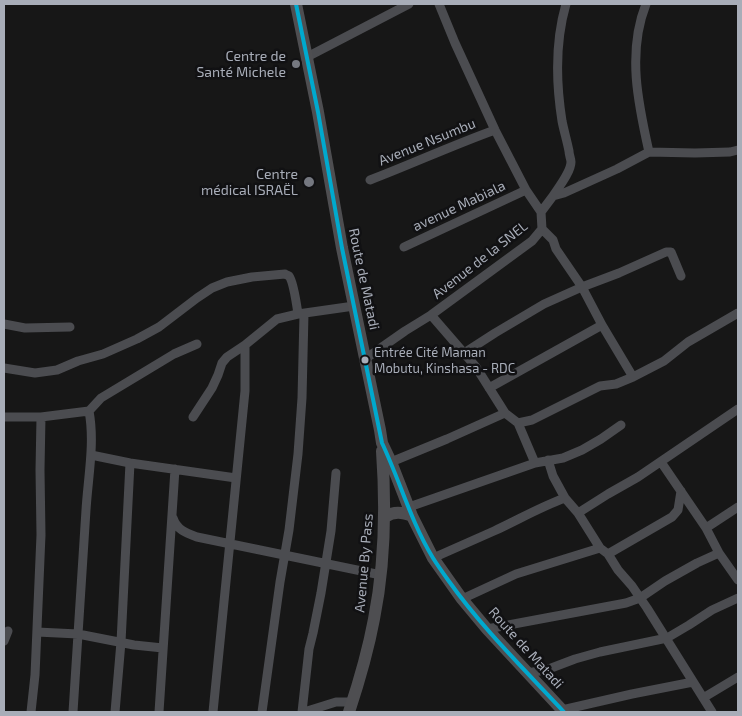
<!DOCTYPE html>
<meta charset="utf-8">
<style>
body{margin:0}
#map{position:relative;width:742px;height:716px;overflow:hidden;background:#171717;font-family:"Exo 2",sans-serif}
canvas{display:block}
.frame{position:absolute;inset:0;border:5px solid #a8adb8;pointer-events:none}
</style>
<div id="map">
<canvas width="742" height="716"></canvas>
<div class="frame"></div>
</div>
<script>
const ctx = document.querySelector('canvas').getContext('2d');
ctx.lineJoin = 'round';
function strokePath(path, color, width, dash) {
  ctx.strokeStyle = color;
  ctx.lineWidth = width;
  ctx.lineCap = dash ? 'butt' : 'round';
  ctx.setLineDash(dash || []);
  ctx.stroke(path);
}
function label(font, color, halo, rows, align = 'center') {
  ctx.font = font + ' "Exo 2",sans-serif';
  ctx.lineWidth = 5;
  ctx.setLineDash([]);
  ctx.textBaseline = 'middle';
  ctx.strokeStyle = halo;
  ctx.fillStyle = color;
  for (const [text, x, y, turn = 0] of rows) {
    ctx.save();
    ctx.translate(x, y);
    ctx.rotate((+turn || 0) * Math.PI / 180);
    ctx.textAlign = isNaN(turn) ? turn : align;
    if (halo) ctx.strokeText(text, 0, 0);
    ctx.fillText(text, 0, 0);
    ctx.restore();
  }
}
strokePath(new Path2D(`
 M439,4L455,43L495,130L526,190L541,212
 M307,57L409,4
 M649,152L695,153L730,152L738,150
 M370,180C412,164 453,145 495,130
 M553,196C558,188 571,172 571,162C571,159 569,155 569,151C567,141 564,131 562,121C556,83 555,42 566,4
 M542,229L553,240L556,249L582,287L602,325L633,377
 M404,247L526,190
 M431,315L476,367L505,413L518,423L535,463
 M4,324L25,328L70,327
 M464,353L495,333L544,304L582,287L619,273L666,252H671L681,276
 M365,359L405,331L431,315L532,241L542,229L541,212L553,196L564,193L617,169L649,152C638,103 627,52 646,4
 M4,368L35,373L57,370L78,361L103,354L137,339L159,327L197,298L212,288L227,282L252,277L285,274C286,275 288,275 289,276C293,281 297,307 298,314
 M489,388L602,325
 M4,417H41L89,411L101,398L174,354L197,344
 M193,417L212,388L218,375L222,363L227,357L245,345L277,319L298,314L354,306
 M518,423L532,420L600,386L616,384L633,377L664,361L688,342L738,313
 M91,455L130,463L236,478
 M548,460L553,476L565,498L578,513L600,548L608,554L618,570L632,586L647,608L712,712
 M391,462L447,439L505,413
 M661,462L706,528L719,553L738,580
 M409,507L535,463L563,458L582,450L601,439L621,425
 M578,513L608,494L638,477L738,409
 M173,518C177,530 186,533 197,537L381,575
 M706,528L738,507
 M608,554L672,517L678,510L681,491
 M433,558C453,549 474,540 494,531C518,520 540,507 565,498
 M462,599L516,574L600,548
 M487,629L626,603L640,598L665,581L697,563L719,553
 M37,632L78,634L134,645L163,648
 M4,641L8,631
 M527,673L546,670L575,659L600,652L667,638L689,625L712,610L738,598
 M703,698L738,677
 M562,710L632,694L693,682
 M31,712L35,675L41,535L40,470L41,417
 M73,712C77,645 82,577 86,510C88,477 95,443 89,411
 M115,712L121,642L130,463
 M159,712L175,469
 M213,712L245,391V345
 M262,712L280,582L289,530L298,454L302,398L304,314
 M302,712L309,649L313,633L321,593L331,531L336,473
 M304,712L336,702H352`), '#4b4c50', 9);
strokePath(new Path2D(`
 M296,4L318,112L342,248L380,430L382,443L391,462L412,516L433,558L462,599L487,629L564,712
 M385,517C394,511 402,512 412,516
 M349,712C359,682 368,651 374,619C385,564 386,507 382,451`), '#4e4e51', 12);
strokePath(new Path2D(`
 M296,4L318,112L342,248L382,443C400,481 411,522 433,558C438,566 443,573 448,580C482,628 524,669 564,712`), '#00a9ce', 4);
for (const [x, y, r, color] of [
 [296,64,5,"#757880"],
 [309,182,6,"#757880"],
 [365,360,4.5,"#a8adb8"]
]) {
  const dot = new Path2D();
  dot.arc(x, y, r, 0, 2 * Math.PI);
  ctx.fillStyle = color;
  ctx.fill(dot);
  strokePath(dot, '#111113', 2);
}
label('13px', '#a8adb8', '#111113', [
 ["Entrée Cité Maman",374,353],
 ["Mobutu, Kinshasa - RDC",374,369]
], 'left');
label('14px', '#a8adb8', '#111113', [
 ["Centre de",286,56],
 ["Santé Michele",286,72],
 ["Centre",298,174],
 ["médical ISRAËL",298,190]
], 'right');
label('14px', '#a8adb8', '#111113', [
 ["Avenue Nsumbu",427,142,-22],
 ["avenue Mabiala",459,206,-25],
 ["Avenue de la SNEL",480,260,-38],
 ["Route de Matadi",364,279,78],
 ["Avenue By Pass",364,563,-85],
 ["Route de Matadi",526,648,48]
]);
</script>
